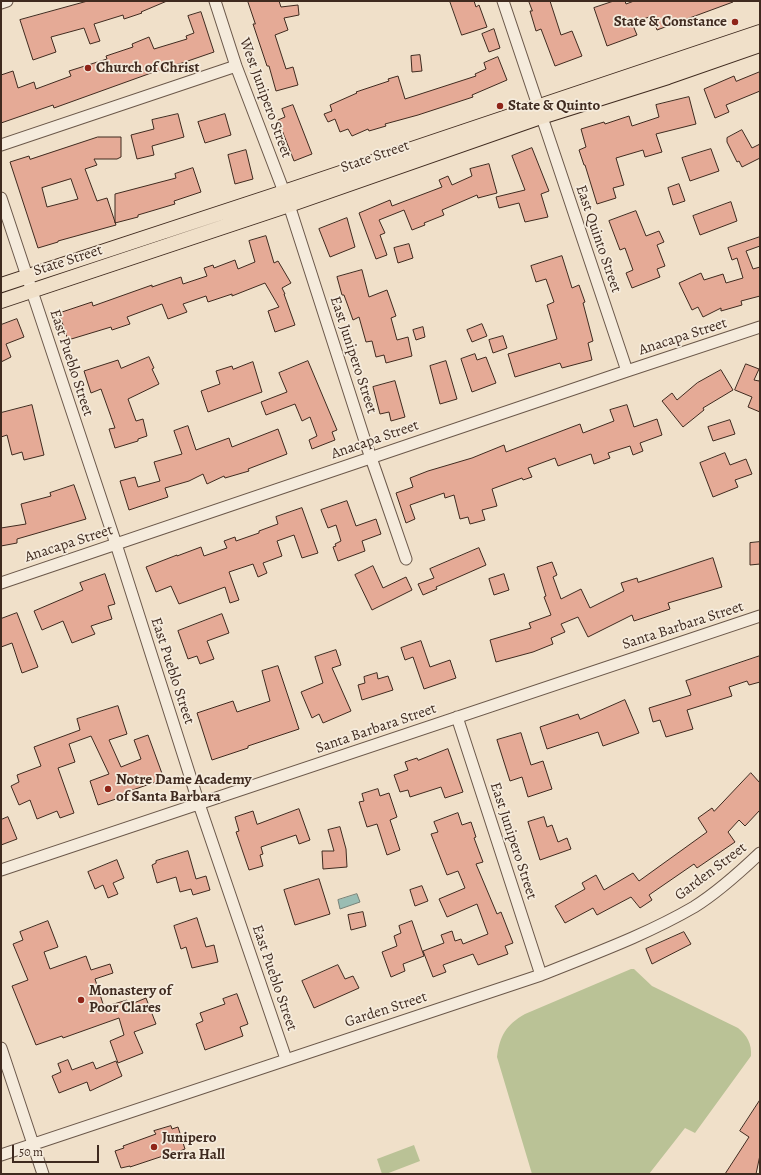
<!DOCTYPE html>
<style>
body{margin:0}
#map{position:relative;width:761px;height:1175px;overflow:hidden;background:#f0e0c9;font-family:Alegreya,serif}
canvas{display:block}
.frame{position:absolute;inset:0;border:2px solid #3f2a1f;pointer-events:none}
.scale{position:absolute;left:12px;top:1145px;width:87px;height:18px;box-sizing:border-box;border:2px solid #3f2a1f;border-top:0;padding-left:5px;font-size:12px;line-height:14px;white-space:nowrap;color:#3f2a1f;-webkit-text-stroke:3px #f5ebdc;paint-order:stroke}
</style>
<div id="map">
<canvas width="761" height="1175"></canvas>
<div class="frame"></div>
<div class="scale">50 m</div>
</div>
<script>
const ctx = document.querySelector('canvas').getContext('2d');
ctx.lineJoin = 'round';
function fillPath(path, color) {
  ctx.fillStyle = color;
  ctx.fill(path, 'evenodd');
}
function strokePath(path, color, width, dash) {
  ctx.strokeStyle = color;
  ctx.lineWidth = width;
  ctx.lineCap = dash ? 'butt' : 'round';
  ctx.setLineDash(dash || []);
  ctx.stroke(path);
}
function label(font, color, halo, rows, align = 'center') {
  ctx.font = font + ' Alegreya,serif';
  ctx.lineWidth = 3.5;
  ctx.setLineDash([]);
  ctx.textBaseline = 'middle';
  ctx.strokeStyle = halo;
  ctx.fillStyle = color;
  for (const [text, x, y, turn = 0] of rows) {
    ctx.save();
    ctx.translate(x, y);
    ctx.rotate((+turn || 0) * Math.PI / 180);
    ctx.textAlign = isNaN(turn) ? turn : align;
    if (halo) ctx.strokeText(text, 0, 0);
    ctx.fillText(text, 0, 0);
    ctx.restore();
  }
}
fillPath(new Path2D(`
 M631,969H634L652,986L738,1028C747,1035 752,1044 751,1056L695,1133L685,1128L649,1174H532L497,1057C500,1035 506,1025 525,1014Z
 M414,1145L420,1161L386,1174H382L377,1159Z`), '#bac296');
const water = new Path2D(`
 M357,894L360,902L340,909L338,900Z`);
fillPath(water, '#9abdb3');
strokePath(water, '#768278', 1);
const building = new Path2D(`
 M88,1H167L141,12L142,13L124,19L123,15L94,24L100,41L90,44L84,28L51,37L56,52L33,60L20,20Z
 M248,1H279L281,7L298,5L299,15L284,18L288,30L275,35L286,69L293,67L298,85L276,91L269,66H267L253,24H255Z
 M450,1H474L476,7L479,5L487,27L462,35Z
 M529,1H550L561,35L572,31L582,56L555,66L541,29L536,31L530,11H532Z
 M614,1H625L626,4L634,1H733V2L657,30L652,16L632,23L637,35L607,46L594,8Z
 M201,12L214,52L182,63L165,68L54,108L53,105L1,123V75L13,71L18,88L34,82L36,89L71,76L69,71L107,59L106,56L133,47L132,44L149,37L154,49L187,39L186,36L194,33L188,16Z
 M494,29L500,48L489,52L482,34Z
 M420,55L422,71L412,72L411,56Z
 M498,57L507,80L472,95L473,97L418,115L385,124L386,126L369,131L368,129L352,136L348,129L340,132L335,119L328,122L324,114L332,111L330,105L357,93L356,92L389,81L388,79L398,76L405,99L476,76L475,74L486,69L484,63Z
 M760,72V91L726,105L729,112L715,118L704,89L734,76L736,81Z
 M689,97L696,124L656,134L662,152L645,157L643,150L616,158L624,185L613,188L616,198L597,204L585,165H584L579,150L586,147L581,129L604,122L605,124L629,116L632,126L659,117L656,105Z
 M293,105L312,154L294,161L278,120L285,117L282,109Z
 M178,114L184,137L152,146L154,155L137,159L131,135L154,129L152,120Z
 M225,114L231,135L205,143L198,122Z
 M742,130L752,148L760,144V158L742,167L739,161L737,162L727,142V138Z
 M98,137H121V157L117,159H94L97,165L85,169L97,201L107,198L116,225L58,241V242L38,248L10,162L29,156L30,159ZM71,179L78,199L47,207L42,188Z
 M532,148L549,191L541,194L548,217L525,222L519,203L499,208L496,197L525,190L512,156Z
 M711,149L719,171L690,181L682,158Z
 M246,150L253,179L235,184L228,155Z
 M489,164L497,193L478,198L477,195L442,210L444,215L424,223L425,225L412,230L404,210L379,220L385,233L380,235L387,255L376,259L359,213L390,200L392,206L442,187L439,180L448,176L452,185L472,176L470,169Z
 M193,168L201,192L174,201L175,204L138,215V217L115,223V194L176,178L175,174Z
 M679,184L685,201L673,205L668,188Z
 M731,202L737,221L700,235L693,216Z
 M636,211L646,236L659,231L664,242L657,245L665,266L657,269L660,277L632,288L626,273L633,270L625,248L620,250L609,221Z
 M347,218L355,247L330,257L319,229Z
 M266,236L274,263L278,261L291,283L282,288L285,294H284L295,325L275,332L268,311L279,307L265,283L232,296V294L208,302L206,296L183,304L187,312L168,319L162,304L127,317L130,324L112,330L111,327L68,340L59,313L92,302L93,306L152,285V287L181,277L183,284L207,276L204,268L213,265L214,268L235,260L238,269L255,262L249,241Z
 M760,237V246L746,251L753,269L760,267V296L741,301L742,305L721,311V308L703,317L698,307L692,310L679,283L701,273L704,280L723,274L726,283L743,278L737,258L732,260L728,248Z
 M409,244L413,258L398,263L394,248Z
 M562,256L572,288L579,285L585,302L583,303L593,341L588,343L592,360L562,368L560,363L515,377L508,354L557,339L547,305L554,302L546,279L536,282L531,266Z
 M362,270L369,297L387,290L396,316L391,318L397,340L408,337L412,356L386,363L384,355L376,357L372,341L366,342L359,317L353,320L344,295H342L337,277Z
 M17,319L24,337L6,344L11,357L1,362V325Z
 M482,324L487,336L472,342L467,330Z
 M423,327L425,337L416,340L413,330Z
 M503,336L507,348L493,353L489,340Z
 M475,354L477,360L486,357L496,383L472,392L461,359Z
 M149,357L154,368L152,369L159,384L128,399L136,421L143,419L147,436L138,439V441L115,448L109,429L115,428L101,389L91,393L84,371L118,360L121,368Z
 M308,361L337,430L332,432L335,440L312,449L309,440L317,436L310,417L302,421L295,404L266,415L261,402L287,392L279,373Z
 M446,361L457,399L440,404L430,366Z
 M253,362L262,392L208,412L201,391L220,384L216,371L232,366L233,369Z
 M746,364L759,369L754,380L759,381L760,379V412L748,407L752,397L735,390Z
 M721,370L733,390L703,408L704,410L683,427L662,401L672,393L677,400L697,383Z
 M395,381L405,417L391,421L389,412L380,414L373,387Z
 M32,405L44,455L24,460L22,452L12,455L7,435L1,437V413Z
 M627,405L634,427L657,419L662,435L640,443L643,451L633,455L630,446L608,453L610,458L594,464L591,454L558,466L555,458L528,468L532,477L523,480L522,478L492,489L497,506L482,510L485,520L470,524L468,517L460,519L454,495L445,498L444,493L410,505L415,519L406,523L396,493L413,487L410,478L428,471L472,458L504,445L506,452L580,424L583,433L614,421L610,410Z
 M730,420L735,434L713,441L708,427Z
 M188,426L196,450L229,438L232,447L278,429L287,454L248,469L249,471L225,478L224,476L207,484L203,474L189,481L165,488L168,497L129,510L120,481L135,477L138,487L160,481L154,462L182,454L174,431Z
 M725,453L730,465L746,459L752,474L735,480L738,487L713,497L700,463Z
 M74,485L86,519L17,539V543L1,546V528L26,524L21,504L51,496L50,493Z
 M347,501L356,526L376,519L381,534L362,541L365,551L338,561L333,547L336,546L335,544L341,541L336,525L328,528L321,510Z
 M302,508L318,553L302,558L294,535L277,541L282,556L263,563L267,573L258,577L253,564L229,572L239,600L230,603L225,587L179,604L171,586L156,592L146,567L177,555V556L201,547L204,556L227,548L224,541L235,537L236,541L259,533V531L278,524L276,517Z
 M760,542V564L750,565V543Z
 M479,548L486,565L436,587L437,589L423,595L418,584L434,578L430,569Z
 M713,558L722,587L668,603L670,609L634,621L632,615L588,637L578,617L561,624L565,632L551,638L553,644L533,652L496,662L490,640L531,628L529,623L551,615L544,597L546,596L537,567L552,562L557,575L553,577L561,599L581,589L590,608L624,591L621,583L637,578L638,582Z
 M373,566L383,588L406,577L412,590L372,610L355,575Z
 M105,574L115,604L108,606L112,619L91,626L95,634L72,643L63,621L42,630L34,611L83,590L80,583Z
 M504,574L509,590L494,595L489,579Z
 M17,613L38,667L22,673L12,643L1,647V619Z
 M222,614L229,633L207,641L214,659L200,664L197,656L188,659L178,631Z
 M421,641L430,667L450,660L456,678L424,689L413,657L405,660L401,648Z
 M336,650L341,665L332,668L351,711L323,723L319,714L312,718L301,692L323,683L315,657Z
 M760,656V682L749,685L747,681L729,687L732,696L687,710L693,729L666,737L660,720L653,722L649,708L691,695L686,681Z
 M278,666L299,729L248,746V748L212,760L197,713L233,701L237,712L270,701L262,671Z
 M377,673L378,679L388,676L393,690L362,700L358,685L365,683L364,677Z
 M625,700L639,733L603,746L598,732L547,749L540,727L578,714L580,719Z
 M118,706L127,734L109,740L121,767L141,759L134,740L148,735L164,779L124,793L125,796L98,805L90,781L109,774L91,736L69,744L75,762L58,768L74,813L60,818L57,811L37,819L30,800L19,805L11,786L19,782L17,775L41,766L34,747L80,730L77,719Z
 M521,733L531,765L543,761L552,789L528,797L522,777L510,781L497,740Z
 M448,749L463,792L445,798L441,787L410,797L408,790L400,792L394,775L408,770L405,762L417,758L418,760Z
 M751,773L760,783V810L745,826L739,820L728,832L735,842L697,868L694,864L649,895L652,900L640,908L631,897L597,915L593,908L565,923L555,906L585,889L582,883L596,875L604,890L633,873L639,881L707,832L698,818L712,808L714,811Z
 M378,789L380,796L389,793L397,817L390,820L400,850L387,855L377,824L367,827L359,802L364,801L362,794Z
 M299,809L310,840L299,844L296,835L261,847L263,854L260,855L263,866L249,870L236,832L239,831L235,817L253,811L257,824Z
 M458,813L462,825L471,822L476,837L474,838L483,862L476,864L497,914L501,912L513,943L505,946L508,954L478,965L473,954L443,965L446,972L433,977L423,951L444,943L441,935L452,931L455,941L461,939L463,944L488,934L477,904L447,917L439,899L465,888L458,871L447,875L431,834L438,832L434,822Z
 M8,817L17,839L1,845V820Z
 M544,817L547,827L552,825L558,842L567,838L571,849L540,860L528,822Z
 M340,827L346,849L347,867L323,869L322,851H334L328,830Z
 M188,851L196,879L206,876L210,890L193,895L191,889L180,892L176,877L157,883L152,865L156,863V861Z
 M117,860L124,878L113,883L118,894L108,898L103,885L95,889L88,872Z
 M319,879L330,914L295,925L284,890Z
 M422,886L428,901L415,906L410,890Z
 M363,912L366,926L351,930L348,915Z
 M197,918L206,947L214,945L218,962L192,968L186,947L181,949L174,926Z
 M48,921L58,947L44,952L50,969L86,956L91,970L110,964L113,973L95,979L104,1007L127,1000L129,1005L146,998L156,1024L134,1032L143,1053L118,1063L110,1041L124,1035L119,1018L63,1038L62,1036L36,1045L12,986L28,980L13,944L23,940L20,932Z
 M412,921L424,956L403,964L405,971L391,977L382,952L397,946L394,936L401,933L399,926Z
 M684,932L691,944L652,964L646,949Z
 M338,965L345,979L353,976L359,988L314,1008L302,981Z
 M237,994L248,1024L240,1027L243,1036L205,1050L196,1024L203,1021L200,1013L225,1004L223,999Z
 M68,1060L72,1070L93,1062L96,1069L116,1061L122,1076L90,1091L87,1082L59,1093L52,1076L61,1072L58,1064Z
 M760,1100V1155L756,1174H725L749,1137L740,1131Z
 M171,1126L172,1129L178,1127L185,1149L180,1151L181,1154L164,1160L163,1156L130,1167V1166L121,1168L115,1151L124,1148L123,1146L156,1134L154,1131Z`);
fillPath(building, '#e5aa96');
strokePath(building, '#3f2a1f', 1);
const minor = new Path2D(`
 M215,1L236,66L289,205L365,441L376,472L406,559
 M503,1L627,371
 M1,3L7,1
 M1,145L236,66
 M1,198L116,544L199,804L286,1059
 M1,583L627,371L760,327
 M457,717L541,975
 M1,870L760,616
 M1,1048L43,1174
 M1,1155L541,975C593,954 646,935 694,907C718,892 740,872 760,853`);
const major = new Path2D(`
 M1,285L284,192L760,32
 M1,301L289,205L541,117L668,77L760,45`);
strokePath(minor, '#6b584a', 13);
strokePath(major, '#3f2a1f', 16);
strokePath(minor, '#f5ebdc', 11);
strokePath(major, '#f0e0c9', 14);
for (const [x, y, r, color] of [
 [735,22,4,"#8f2418"],
 [88,68,4,"#8f2418"],
 [500,106,4,"#8f2418"],
 [108,789,4,"#8f2418"],
 [81,1000,4,"#8f2418"],
 [154,1147,4,"#8f2418"]
]) {
  const dot = new Path2D();
  dot.arc(x, y, r, 0, 2 * Math.PI);
  ctx.fillStyle = color;
  ctx.fill(dot);
  strokePath(dot, '#f5ebdc', 1.5);
}
label('bold 15px', '#3f2a1f', '#f5ebdc', [
 ["State & Constance",727,22,"right"],
 ["Church of Christ",96,68],
 ["State & Quinto",508,106],
 ["Notre Dame Academy",116,780],
 ["of Santa Barbara",116,797],
 ["Monastery of",89,991],
 ["Poor Clares",89,1008],
 ["Junipero",162,1138],
 ["Serra Hall",162,1155]
], 'left');
label('15px', '#3f2a1f', '#f5ebdc', [
 ["West Junipero Street",265,98,70],
 ["State Street",375,157,-19],
 ["East Quinto Street",598,239,71],
 ["State Street",68,261,-18],
 ["Anacapa Street",683,337,-18],
 ["East Junipero Street",353,355,72],
 ["East Pueblo Street",71,363,72],
 ["Anacapa Street",375,440,-19],
 ["Anacapa Street",69,544,-18],
 ["Santa Barbara Street",683,626,-18],
 ["East Pueblo Street",172,671,72],
 ["Santa Barbara Street",376,729,-19],
 ["East Junipero Street",513,841,72],
 ["Garden Street",711,872,-37],
 ["East Pueblo Street",274,978,71],
 ["Garden Street",386,1010,-18]
]);
</script>
